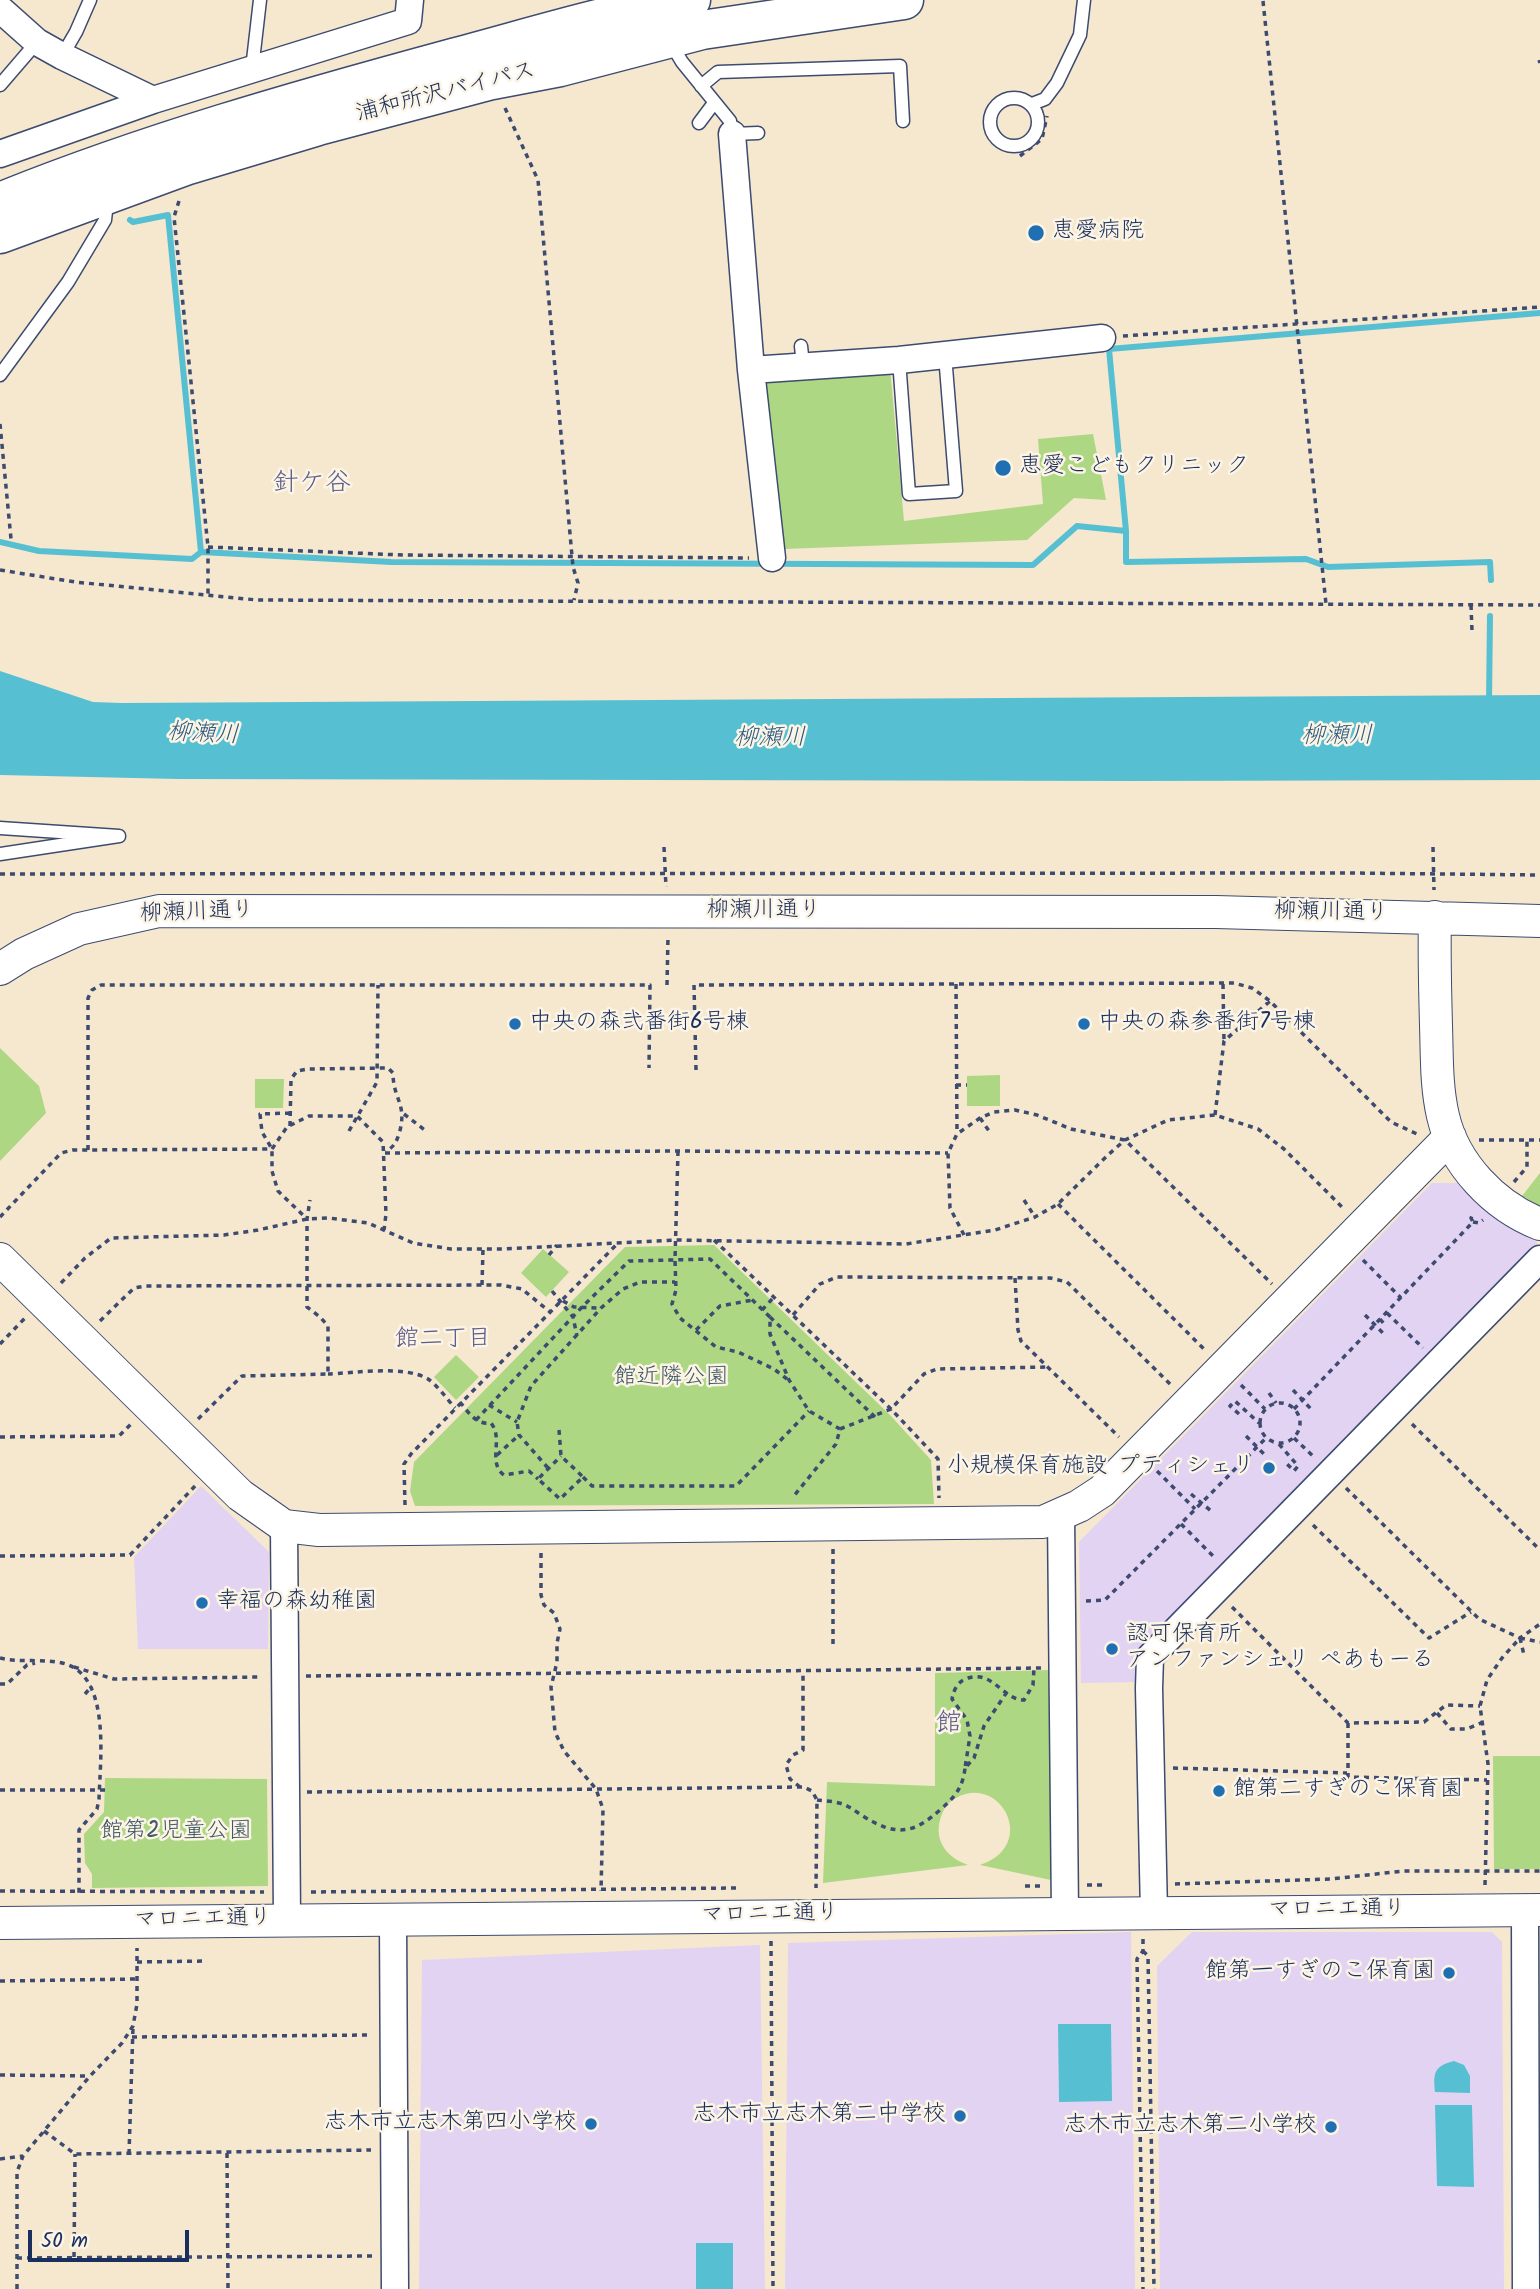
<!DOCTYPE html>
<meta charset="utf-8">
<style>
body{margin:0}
#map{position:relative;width:1540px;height:2289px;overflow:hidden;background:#f6e7cf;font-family:Kalam,sans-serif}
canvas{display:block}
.scale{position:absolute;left:28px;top:2230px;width:161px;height:32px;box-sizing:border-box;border:4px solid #1b2f5e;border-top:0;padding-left:9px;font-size:21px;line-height:24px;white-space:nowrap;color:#1b2f5e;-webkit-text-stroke:5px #fcf5e5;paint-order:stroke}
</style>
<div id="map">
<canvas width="1540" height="2289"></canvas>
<div class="scale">50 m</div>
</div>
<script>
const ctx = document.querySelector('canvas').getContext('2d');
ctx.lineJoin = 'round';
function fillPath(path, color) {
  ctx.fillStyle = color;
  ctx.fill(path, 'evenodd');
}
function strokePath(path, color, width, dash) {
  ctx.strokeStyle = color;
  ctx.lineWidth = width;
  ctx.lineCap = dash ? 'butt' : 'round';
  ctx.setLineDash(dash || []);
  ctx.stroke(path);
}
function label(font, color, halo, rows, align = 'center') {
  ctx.font = font + ' Kalam,"Klee One",sans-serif';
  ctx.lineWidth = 5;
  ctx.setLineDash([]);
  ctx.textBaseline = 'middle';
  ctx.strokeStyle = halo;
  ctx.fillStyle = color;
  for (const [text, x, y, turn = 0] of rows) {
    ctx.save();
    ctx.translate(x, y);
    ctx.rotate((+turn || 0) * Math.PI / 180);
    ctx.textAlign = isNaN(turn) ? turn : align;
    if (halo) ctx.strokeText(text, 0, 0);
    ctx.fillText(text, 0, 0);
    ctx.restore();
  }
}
fillPath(new Path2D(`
 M1432,1183H1459L1496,1219L1536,1241L1540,1250L1138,1682L1081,1683L1079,1542Z
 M201,1486L269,1552L268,1649H138L134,1557Z
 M1131,1932L1135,2289H785L788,1943Z
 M1192,1932H1492L1502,1942L1504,2289H1160L1157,1966Z
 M760,1945L765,2289H419L422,1960Z`), '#e3d3f2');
fillPath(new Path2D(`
 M890,368L904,521L1043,504L1038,439L1093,434L1106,500L1074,498L1027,540L784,549L764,377Z
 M0,1048L39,1086L46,1113L0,1161Z
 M1000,1075V1106H967V1076Z
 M255,1079H284L283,1108H255Z
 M1540,1173V1206L1522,1196Z
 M714,1245L890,1415L931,1460L934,1504L415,1506L410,1491L414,1462L625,1247Z
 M543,1249L569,1272L546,1297L521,1273Z
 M456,1355L479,1377L456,1400L434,1377Z
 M1050,1670L1051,1880L980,1865C1039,1846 1001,1773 956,1798C949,1802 945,1806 942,1814C932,1838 945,1857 968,1865L823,1883L827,1782L935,1786V1673Z
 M1493,1756H1540V1869H1494Z
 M105,1778L267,1779L268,1886L92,1888V1874L85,1863L84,1834L104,1812Z`), '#add783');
fillPath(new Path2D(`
 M0,671L93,702L122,703L1540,695V780L1132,781L178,779L0,775Z
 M1111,2024L1112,2101L1059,2102L1058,2024Z
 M1454,2061L1464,2065L1470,2076V2093L1435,2092C1433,2073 1434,2066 1454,2061Z
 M1435,2105H1472L1474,2187L1437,2186Z
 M696,2243H733V2289H696Z`), '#56c0d2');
strokePath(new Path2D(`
 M130,220L133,222L168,215L201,552L391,562L1033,565L1077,526L1126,531L1109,349L1540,313
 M1126,531V562L1306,559L1328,567L1490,562L1491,580
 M0,542L39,551L192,559L201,552
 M1489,702L1490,616`), '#56c0d2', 6);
const service = new Path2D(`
 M670,42L682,62L730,121L732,134L758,133
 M62,56L76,32L90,0
 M252,69L260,0
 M0,85L37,42
 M701,86L718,72L900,66L903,121
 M990 122a24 24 0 1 1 48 0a24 24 0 1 1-48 0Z
 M1032,104L1045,99L1057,83L1080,35L1084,0
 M699,123L714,103
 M801,346L803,365
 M899,360L909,494L956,491L945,355
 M0,375L68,282L105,220L107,202
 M0,828L119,836L0,854`);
const minor = new Path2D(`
 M0,9L37,42L62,56L153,100
 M732,134L751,370L772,558
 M0,154L153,100L408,21L410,0
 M751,370L899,360L1102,338
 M1061,1515L1065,1914
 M284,1526L287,1920
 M1525,1910L1526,2289
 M1154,1913L1149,1688L1150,1657L1540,1259
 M393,1920L395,2289`);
const tertiary = new Path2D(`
 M1435,917C1434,953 1435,989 1436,1025C1437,1055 1436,1086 1443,1116C1454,1164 1494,1206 1540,1224
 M0,969L24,954L79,929L159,911L1216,912L1540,921
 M0,1259L240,1495L284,1526L319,1530L1043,1522L1079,1506L1102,1491L1450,1137
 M0,1923L1540,1910`);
const trunk = new Path2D(`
 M0,202C146,143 298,100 449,59C529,38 610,12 691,0
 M0,234L188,165L318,126L492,80L560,67L702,30L904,0`);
strokePath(service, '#3c4b6f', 15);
strokePath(minor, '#3c4b6f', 29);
strokePath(tertiary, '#3c4b6f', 34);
strokePath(trunk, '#3c4b6f', 41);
strokePath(new Path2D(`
 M1263,1L1326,604
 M1539,60L1540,63
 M505,108L538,180L573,567L578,583L574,600
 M1020,156L1042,139L1047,116
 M179,201L174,217L208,547V595
 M1123,336L1540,307
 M0,424L11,539
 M208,547L403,555L749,558
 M0,570L75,582L257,600L1540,605
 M1471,605L1472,631
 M664,847L666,887
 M1433,847L1434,890
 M0,874L1349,873L1540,875
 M956,984L957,1133
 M1223,984L1224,1041
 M667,985L668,936
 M696,1070L694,985L1234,983L1252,988L1270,1001L1391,1122L1417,1134
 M956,1085H967
 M290,1113L260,1114L262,1132L272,1149V1171L278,1191L307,1219
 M404,1114L426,1131
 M1215,1115L1224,1041L1270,1001
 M980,1118L989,1131
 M290,1126L291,1079L297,1071L308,1069L388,1068L393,1073C393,1100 408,1104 399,1134C396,1143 394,1146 386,1152
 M349,1131L377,1082L378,985
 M1479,1140H1540
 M272,1149L287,1127L309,1116H357L383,1142L386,1214L384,1230
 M88,1150V998L92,990L101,985H650L649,1068
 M678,1151L675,1260L676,1290L672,1304L680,1318L716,1347L738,1352L774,1369L787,1379
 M385,1153L678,1151L948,1153
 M1514,1182L1527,1167V1140
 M1024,1200L1035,1217
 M1058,1204L1204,1349
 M0,1217L61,1153L73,1150L272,1149
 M1473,1222L1479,1223L1483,1220
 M964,1235L950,1208L948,1153L957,1134L980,1118L994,1112L1015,1110L1037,1115L1071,1129L1125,1140L1272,1284
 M714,1240L891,1409L938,1459L939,1498
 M549,1255L557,1245
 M1363,1260L1401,1298
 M1015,1278L1018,1330L1021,1341L1119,1437
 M61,1283L85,1258L111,1238L224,1235L258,1230L307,1219L329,1218L368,1223L413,1243L451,1249H503L675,1240L906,1244L995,1230L1035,1217L1058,1204L1109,1154L1125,1140L1168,1120L1215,1115L1258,1129L1284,1149L1344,1209
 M482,1285L483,1249
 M552,1291L573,1317L577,1336
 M563,1301L574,1307L599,1308
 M762,1310L774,1297
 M1387,1313L1423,1348
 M793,1315L820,1284L837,1277L1050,1278L1067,1282L1170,1384
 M770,1317L875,1417
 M1380,1319L1385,1325
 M100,1321L134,1288L146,1286L501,1285L522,1289L550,1312
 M696,1330L720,1306L753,1300
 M0,1344L25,1318
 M328,1374C355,1373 405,1365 428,1379C438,1386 447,1399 455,1408
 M1241,1385L1265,1409
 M1269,1393L1276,1403
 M460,1402C469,1413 476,1425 491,1423C504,1439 487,1463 504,1475L529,1471L538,1479
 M1260 1423a20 20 0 1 1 40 0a20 20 0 1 1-40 0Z
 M489,1405L517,1422
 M1294,1409L1473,1222L1471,1218L1474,1212
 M1239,1414L1230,1406L1235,1401L1259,1423
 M198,1419L242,1376L328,1374V1326L320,1317L307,1307V1219L310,1200
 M476,1420L582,1307L629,1261L710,1259L770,1317V1334L789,1380L809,1411L840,1429L836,1444L793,1497
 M1412,1424L1540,1550
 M840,1429L891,1409L924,1374L937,1369L1048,1367
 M559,1430L561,1456L583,1477L560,1499L538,1479L561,1456
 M0,1437L119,1436L132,1423
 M1294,1438L1315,1458
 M1279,1444L1298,1466L1294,1471L1284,1461
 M497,1455L519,1435
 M548,1468L519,1435L517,1422L531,1386L601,1308L623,1289L640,1282H675
 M1157,1471L1195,1509
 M583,1477L592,1486H736L809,1411
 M1346,1488L1479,1619L1520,1638L1540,1624
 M405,1505L404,1464L411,1454L618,1243
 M1181,1524L1214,1557
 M1313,1525L1429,1638L1471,1612
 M541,1553V1595L544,1605L554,1613L560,1629L557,1643V1662L551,1687L555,1732L564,1751L596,1789L603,1809L601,1891
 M0,1556L130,1555L195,1486
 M1086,1601L1105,1600L1266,1438
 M1232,1607L1348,1723L1424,1722L1446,1705L1480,1706
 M1520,1638L1540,1642
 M1520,1638L1524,1655
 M833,1644V1549
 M0,1658C19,1663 48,1658 66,1664C111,1679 100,1761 99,1799L97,1809L79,1830V1897
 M74,1667L114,1679L261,1677
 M306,1676L1041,1668
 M0,1684H7L27,1665L35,1663
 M1007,1692L984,1726L974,1758L965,1768L970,1736L967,1720L952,1699C954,1689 958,1681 968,1678C993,1670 1003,1700 1024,1700L1033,1685L1034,1668
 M85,1694L92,1686
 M1437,1713L1451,1729H1467L1481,1723
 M1348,1723V1777L1487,1780
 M1173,1768L1347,1773
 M800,1787L790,1779L786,1765L793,1755L803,1750V1671
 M0,1790H105
 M307,1792L804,1787L812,1791L817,1800L816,1888
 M817,1800C824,1801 832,1801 839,1803C848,1805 855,1811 863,1816C895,1836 913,1835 941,1809C955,1797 963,1787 965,1768
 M1175,1884L1331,1879L1403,1871H1540
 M1087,1885H1104
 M1485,1885L1488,1764L1480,1706L1487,1680L1502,1658L1520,1638
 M1025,1886H1042
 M0,1891L264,1892
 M311,1892L737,1888
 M1143,1939V1951L1137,1959L1143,2289
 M771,1941L773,2289
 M1143,1951L1148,1956L1154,2289
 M137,1962L207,1961
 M0,1981L137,1979
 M132,2037L371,2035
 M0,2075L90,2076
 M44,2131L75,2154L371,2150
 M227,2153L228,2289
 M129,2154L133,2027
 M0,2159L23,2156
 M74,2257L75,2154
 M17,2258L372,2256
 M17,2289V2172L23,2156L90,2076L122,2043L133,2026L137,2004V1948`), '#3c4b6f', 3.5, [5, 5]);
strokePath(service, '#fff', 12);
strokePath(minor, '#fff', 26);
strokePath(tertiary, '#fff', 32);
strokePath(trunk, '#fff', 38);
strokePath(new Path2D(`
 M1365,1315L1384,1334
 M1293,1390L1311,1409
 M1246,1436L1266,1456
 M1191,1494L1211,1511`), '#3c4b6f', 3.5, [5, 5]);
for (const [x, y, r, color] of [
 [1036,233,9,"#1f6fb2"],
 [1003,468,9,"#1f6fb2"],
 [515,1024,7,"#1f6fb2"],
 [1084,1024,7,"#1f6fb2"],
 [1269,1468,7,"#1f6fb2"],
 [202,1603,7,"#1f6fb2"],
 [1112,1649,7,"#1f6fb2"],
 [1219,1791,7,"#1f6fb2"],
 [1449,1973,7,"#1f6fb2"],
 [960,2116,7,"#1f6fb2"],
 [591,2124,7,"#1f6fb2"],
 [1331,2127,7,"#1f6fb2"]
]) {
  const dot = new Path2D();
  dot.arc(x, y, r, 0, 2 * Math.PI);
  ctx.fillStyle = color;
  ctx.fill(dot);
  strokePath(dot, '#fcf5e5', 2.5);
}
label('23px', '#1b2f5e', '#fcf5e5', [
 ["浦和所沢バイパス",446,94,-14],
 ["柳瀬川通り",764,912],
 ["柳瀬川通り",197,914,-2],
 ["柳瀬川通り",1331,914,1],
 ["マロニエ通り",1337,1911],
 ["マロニエ通り",770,1916,-1],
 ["マロニエ通り",203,1921,-1]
]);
label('23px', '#1b2f5e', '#fcf5e5', [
 ["恵愛病院",1052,233],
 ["恵愛こどもクリニック",1019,468],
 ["中央の森弐番街6号棟",529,1024],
 ["中央の森参番街7号棟",1098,1024],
 ["小規模保育施設 プティシェリ",1255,1468,"right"],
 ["幸福の森幼稚園",216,1603],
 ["認可保育所",1126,1636],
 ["アンファンシェリ ぺあもーる",1126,1662],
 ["館第二すぎのこ保育園",1233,1791],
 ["館第一すぎのこ保育園",1435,1973,"right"],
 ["志木市立志木第二中学校",946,2116,"right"],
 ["志木市立志木第四小学校",577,2124,"right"],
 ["志木市立志木第二小学校",1317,2127,"right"]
], 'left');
label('23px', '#405967', '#fcf5e5', [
 ["館近隣公園",671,1379],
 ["館第2児童公園",176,1833]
]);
label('italic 24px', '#2d5a81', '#fcf5e5', [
 ["柳瀬川",203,736,3],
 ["柳瀬川",1337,738],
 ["柳瀬川",770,740]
]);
label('24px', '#5e5d8b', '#fcf5e5', [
 ["館二丁目",443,1341]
]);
label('26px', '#5e5d8b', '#fcf5e5', [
 ["針ケ谷",312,486],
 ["館",949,1726]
]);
</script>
